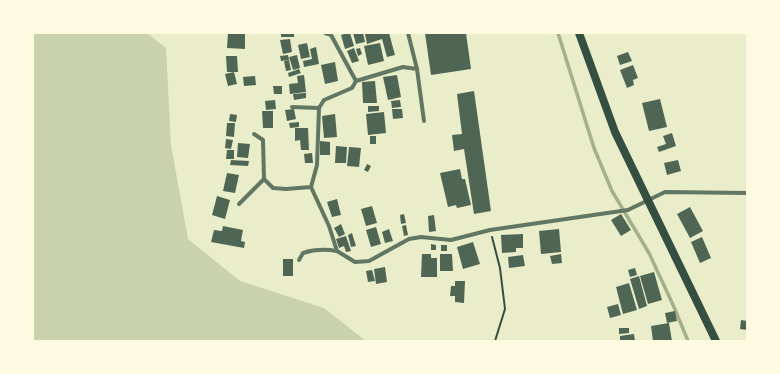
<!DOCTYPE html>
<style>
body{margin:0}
#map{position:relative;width:780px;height:374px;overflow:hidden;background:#e9edc9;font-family:Mulish,sans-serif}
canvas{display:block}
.frame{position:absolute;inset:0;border:34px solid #fefae0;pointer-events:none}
</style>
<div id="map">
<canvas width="780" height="374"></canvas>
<div class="frame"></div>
</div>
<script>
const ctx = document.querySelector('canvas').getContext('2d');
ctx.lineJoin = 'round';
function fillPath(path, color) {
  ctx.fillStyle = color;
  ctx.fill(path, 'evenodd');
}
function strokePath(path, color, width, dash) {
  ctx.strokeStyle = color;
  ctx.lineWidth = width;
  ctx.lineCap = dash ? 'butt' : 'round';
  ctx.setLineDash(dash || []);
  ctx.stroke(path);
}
fillPath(new Path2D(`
 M33,33H147L166,48L171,145L188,239L240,281L324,308L366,341H33Z`), '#cad2ad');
strokePath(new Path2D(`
 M558,33L594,148L612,191L649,253L674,307L688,341`), '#a3b18a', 3.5);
fillPath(new Path2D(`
 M228,33H245V49L227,48Z
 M281,33H294V37H281Z
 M347,33H350L354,46L345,49L341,35Z
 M353,33H363L365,42L356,44Z
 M367,33H389L395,55L387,57L382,39L367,44L365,34Z
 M425,33H466L471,69L431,75Z
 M290,39L292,52L283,54L280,40Z
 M307,43L310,57L301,59L298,45Z
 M380,43L384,61L368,65L364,46Z
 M316,47L319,64L304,67L303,61L312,59L310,49Z
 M354,48L359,61L352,63L347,51Z
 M360,48L362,54L358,56L356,49Z
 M628,52L632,61L620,65L617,56Z
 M288,55L289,60L281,61L280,56Z
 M297,55L300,68L293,70L289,57Z
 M226,56H237L238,72H227Z
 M289,60L291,70L286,71L284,61Z
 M335,62L338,81L325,84L321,65Z
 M633,65L638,78L633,80L634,85L627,88L620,70Z
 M299,69L301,73L289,77L288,73Z
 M234,72L237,84L228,86L225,74Z
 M304,75L306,92L290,94L289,84L298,83L297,76Z
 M397,75L401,97L388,100L383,77Z
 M255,76L256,85L244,86L243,77Z
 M375,81L377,103H363L362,82Z
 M273,86H282V94H274Z
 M474,91L491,211L474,214L464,149L454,151L452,135L462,134L457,94Z
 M306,93V98L294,100L293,94Z
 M660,99L667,127L649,131L642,103Z
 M275,100L276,109L266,110L265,101Z
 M400,100L401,107L392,108L391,101Z
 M368,106H379V111L368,112Z
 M294,109L296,119L287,121L285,110Z
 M392,109H402L403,118L393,119Z
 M262,111H273V128H263Z
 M384,112L386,133L368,135L366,114Z
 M230,114L237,115L236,122L229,121Z
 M335,114L337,137L324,138L322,116Z
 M299,122V127L290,128L289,123Z
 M227,123H235L234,137L226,136Z
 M295,128H308L309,150H301L300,140L295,141Z
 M672,133L676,146L659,152L657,147L666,144L663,136Z
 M370,136H376V144H370Z
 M226,139L233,140L231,149L225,148Z
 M320,141L330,142V155H320Z
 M238,143L250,144L248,158L237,157Z
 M336,146L347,147L346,163H335Z
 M349,147L361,148L359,167L347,166Z
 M227,150H234V159H226Z
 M312,153L313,163H305L304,154Z
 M231,160L249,161L248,166L230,165Z
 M678,160L681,171L667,175L664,163Z
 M367,164L371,166L368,172L364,170Z
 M460,169L462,179H465L471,205L457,208L456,205L448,207L440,173Z
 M227,173L239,175L235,193L223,191Z
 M217,196L230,200L225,219L212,215Z
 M337,199L341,215L332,217L327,202Z
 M372,206L377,223L366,226L361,209Z
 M690,207L703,231L690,238L677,214Z
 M404,214L406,223L401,224L400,215Z
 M621,214L631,230L621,236L611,220Z
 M434,215L436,231L429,232L428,216Z
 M341,224L345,234L339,237L334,228Z
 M406,225L408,235L404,236L402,226Z
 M223,226L243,230L241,241L245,242L244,248L211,242L214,230L222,231Z
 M376,227L381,244L371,247L366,230Z
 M389,229L393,241L385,243L382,232Z
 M559,229L561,252L541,254L539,231Z
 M352,233L356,246L351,247L348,235Z
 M523,234V248H516V252L502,253L501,235Z
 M346,236L351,251L346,252L344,246L339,248L336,239Z
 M702,237L711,258L700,263L691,242Z
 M473,242L480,264L463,269L457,247Z
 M431,244L436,245V250H431Z
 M441,245H447V251H441Z
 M422,254H431V258H437V277H421Z
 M440,254H452L453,271H440Z
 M561,254L562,263L552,264L550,256Z
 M523,255L525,266L509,268L508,257Z
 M283,259H293V276H283Z
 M385,267L387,282L376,284L374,269Z
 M635,268L637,275L630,277L628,270Z
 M372,270L375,281L368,282L366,271Z
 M654,272L662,300L648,304L640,276Z
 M639,276L647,306L639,309L630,279Z
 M455,281H465L464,303L455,302V296H450L451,286H455Z
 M629,283L637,310L623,314L616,287Z
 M618,304L621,315L610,318L607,307Z
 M675,311L677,321L667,323L665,313Z
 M741,320L747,321V330L740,329Z
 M669,323L672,341H653L651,326Z
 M619,328H629V333L619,334Z
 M634,334L635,341H620V336Z`), '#4f6655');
strokePath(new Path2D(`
 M492,237L500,268L505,309L495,341`), '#344e41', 2);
strokePath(new Path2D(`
 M325,33L331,35L356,81
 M408,33L417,69L424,121
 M417,69L403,67L356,81L352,88L324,100L319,108L317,165L311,187L329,226L337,251L355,262L369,261L409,239L421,237L451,240L490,230L628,210L665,192L747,193
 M292,107L319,108
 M254,134L263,140L264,179L273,188L286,189L311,187
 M239,204L264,179
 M299,260L303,253C315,249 325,249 337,251`), '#617663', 4);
strokePath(new Path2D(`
 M579,33L615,132L716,341`), '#344e41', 8);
</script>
